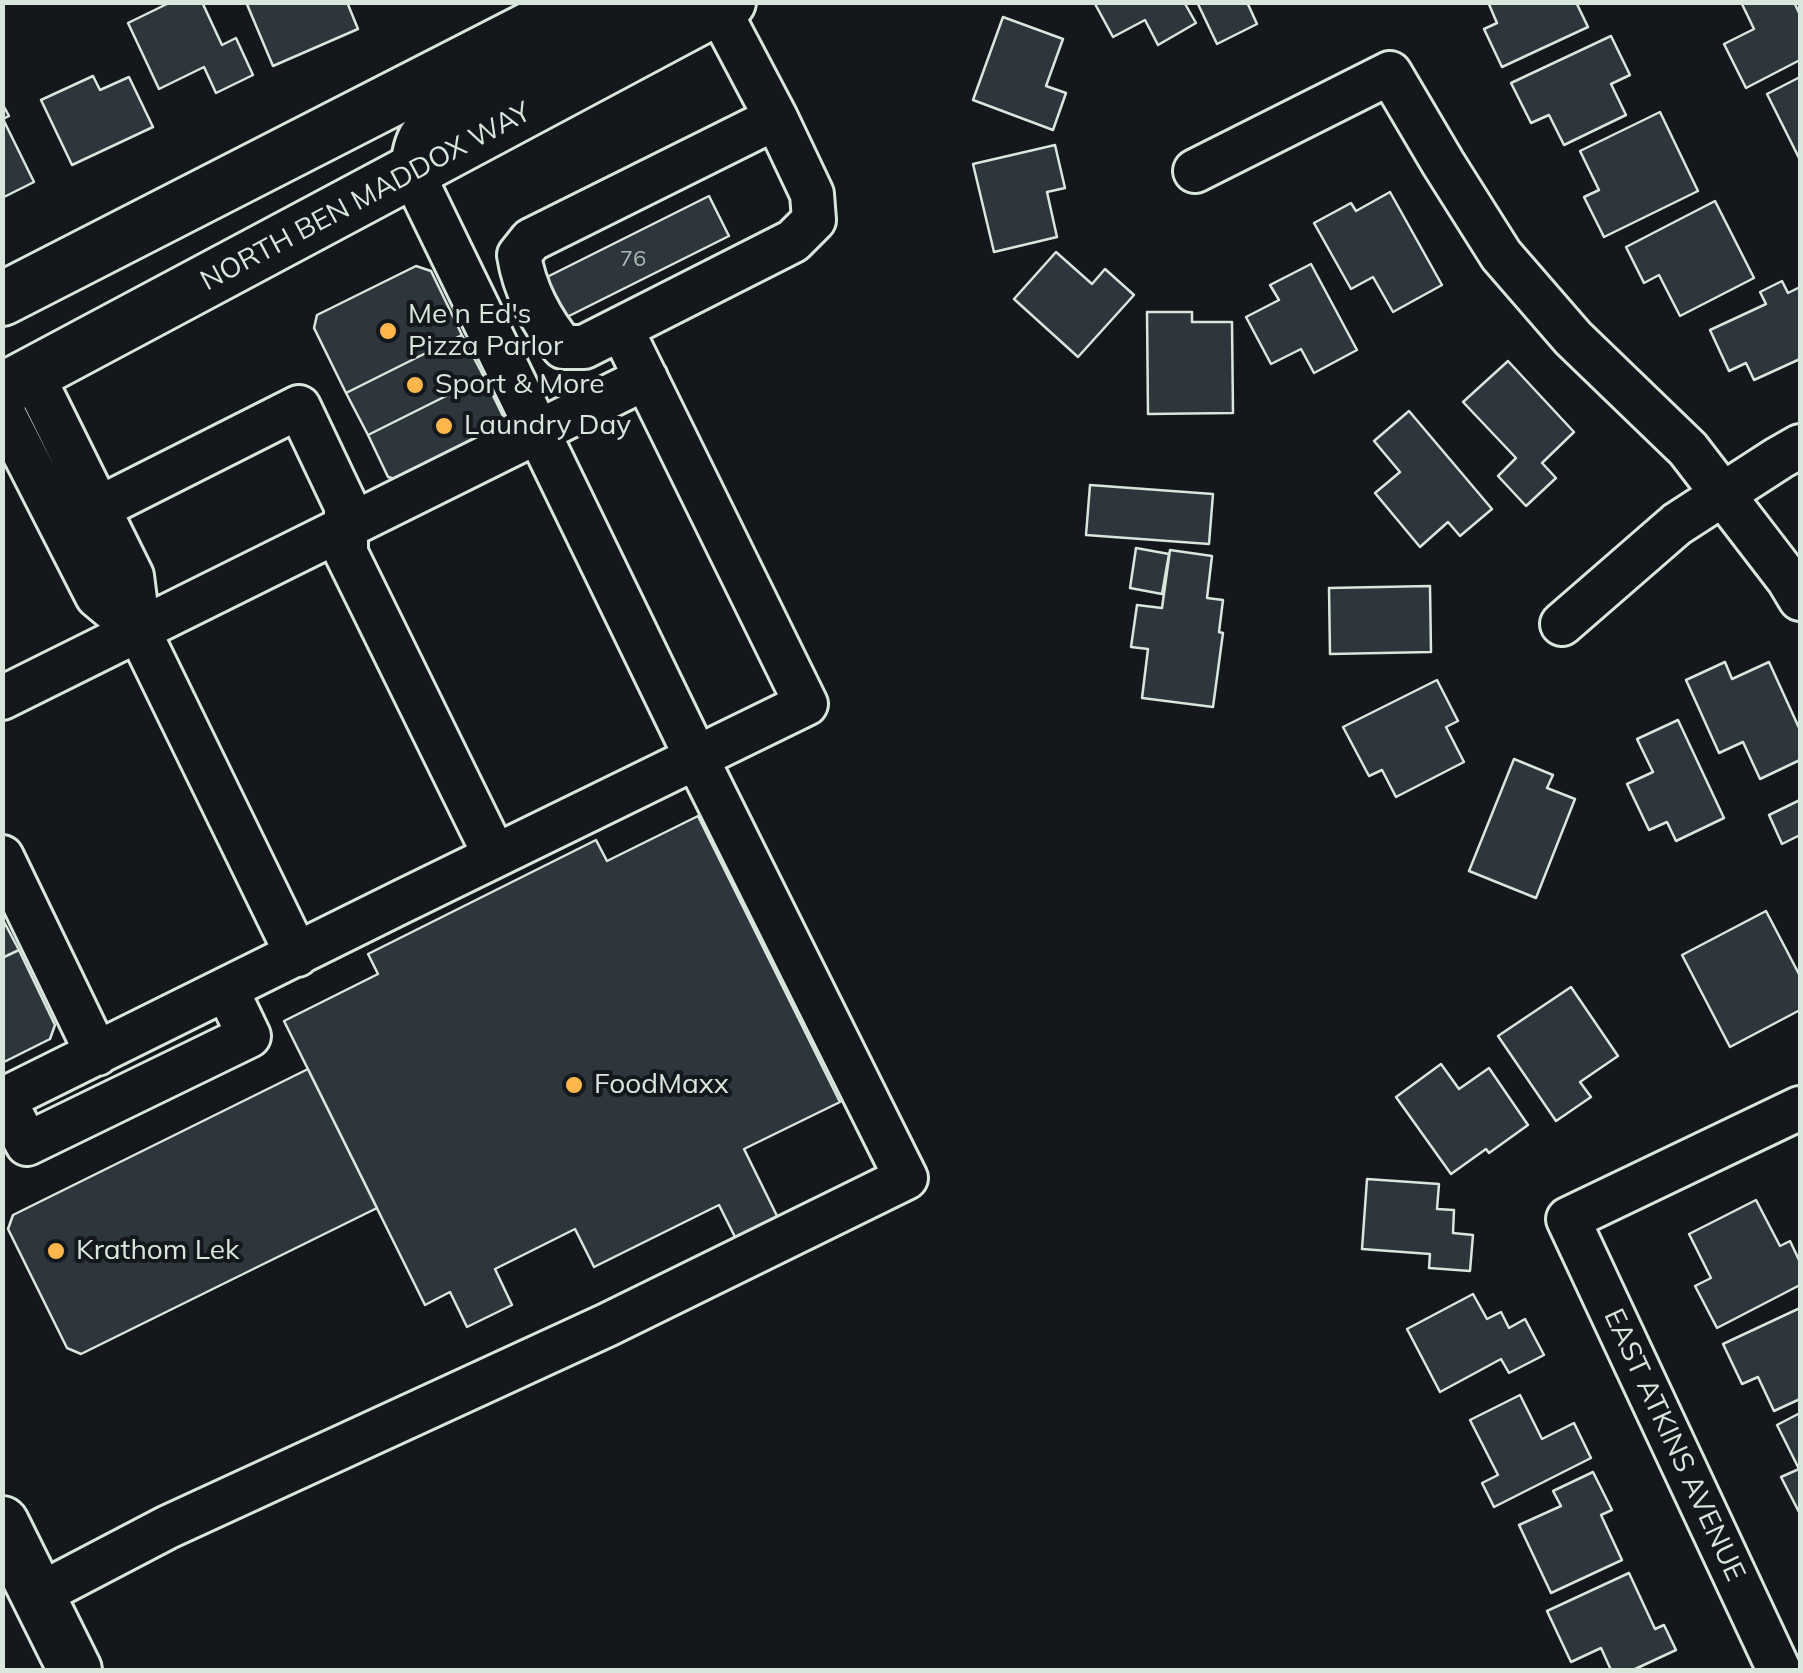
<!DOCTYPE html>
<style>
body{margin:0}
#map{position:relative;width:1803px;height:1673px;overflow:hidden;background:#14181c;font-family:Mulish,sans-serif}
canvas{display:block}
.frame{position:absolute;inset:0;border:5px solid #d8e6dc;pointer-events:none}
</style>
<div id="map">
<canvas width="1803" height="1673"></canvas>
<div class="frame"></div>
</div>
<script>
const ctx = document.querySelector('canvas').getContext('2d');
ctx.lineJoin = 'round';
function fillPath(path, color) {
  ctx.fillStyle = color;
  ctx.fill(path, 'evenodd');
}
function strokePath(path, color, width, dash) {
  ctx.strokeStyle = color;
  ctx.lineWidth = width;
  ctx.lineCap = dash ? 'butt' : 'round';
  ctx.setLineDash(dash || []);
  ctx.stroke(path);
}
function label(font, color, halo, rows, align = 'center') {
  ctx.font = font + ' Mulish,sans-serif';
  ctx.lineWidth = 8;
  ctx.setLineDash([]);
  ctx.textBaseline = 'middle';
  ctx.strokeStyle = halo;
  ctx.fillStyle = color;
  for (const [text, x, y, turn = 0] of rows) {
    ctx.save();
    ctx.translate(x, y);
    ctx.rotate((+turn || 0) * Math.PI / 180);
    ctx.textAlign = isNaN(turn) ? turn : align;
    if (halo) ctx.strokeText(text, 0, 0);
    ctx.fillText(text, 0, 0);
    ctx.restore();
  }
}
const building = new Path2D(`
 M171,2H202L222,45L236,38L253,75L216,93L204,67L159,89L128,23Z
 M246,2H347L358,29L273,66Z
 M1094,2H1184L1196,23L1158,45L1145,20L1113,37Z
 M1197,2H1247L1257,24L1217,44Z
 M1488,2H1576L1588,27L1502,67L1484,29L1497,23Z
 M1741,2H1794L1800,15V60L1746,88L1724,44L1754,29Z
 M1003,17L1063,39L1046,86L1066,93L1053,130L973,100Z
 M1611,36L1630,75L1611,84L1626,115L1564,145L1549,115L1531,123L1511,83Z
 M93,76L100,90L129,77L153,127L72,165L41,100Z
 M1800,77V160L1767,94Z
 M2,103L9,116L3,119L34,182L2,198Z
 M1660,112L1698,191L1604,237L1584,197L1599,190L1580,151Z
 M1055,145L1065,188L1047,192L1057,237L994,252L973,164Z
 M1390,192L1442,285L1393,312L1373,277L1351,289L1314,223L1351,203L1356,211Z
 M709,196L729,236L557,322L537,282Z
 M1715,201L1754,278L1680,316L1659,275L1644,283L1626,247Z
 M1056,252L1092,284L1105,269L1134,295L1078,357L1014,299Z
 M1311,264L1357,350L1314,373L1301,349L1271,364L1246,317L1279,300L1270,285Z
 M416,266L431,271L462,335L346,393L314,328L317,315Z
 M1782,281L1788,293L1800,287V359L1754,380L1746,363L1729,371L1710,330L1766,304L1760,292Z
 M1147,312H1192V322H1232L1233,413L1148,414Z
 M462,335L484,377L368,435L346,393Z
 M1508,361L1574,432L1542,463L1556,478L1526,506L1498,476L1516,458L1463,402Z
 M484,377L504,418L499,433L403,481L388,477L368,435Z
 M1409,411L1492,509L1460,536L1448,522L1420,547L1375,493L1400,472L1374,441Z
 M1090,485L1213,494L1209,544L1086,535Z
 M1136,548L1169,554L1162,594L1130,588Z
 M1170,550L1212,556L1207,598L1223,600L1219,632L1223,633L1213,707L1142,698L1148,649L1131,647L1137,605L1162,608Z
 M1430,586L1431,652L1330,654L1329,588Z
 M1725,662L1732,679L1769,662L1800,730V760L1760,779L1743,742L1719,753L1686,680Z
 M1437,680L1458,721L1446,727L1464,762L1396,797L1382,770L1369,776L1343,727Z
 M1678,720L1724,818L1676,841L1667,822L1649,830L1627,784L1653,772L1637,739Z
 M1514,759L1553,775L1547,788L1575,799L1536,898L1469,871Z
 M1800,800V835L1782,844L1769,815Z
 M698,816L840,1102L744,1149L780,1222L738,1243L719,1205L594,1267L575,1229L495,1269L512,1305L467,1327L450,1292L425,1305L284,1021L378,974L368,954L596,840L607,861Z
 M1766,911L1800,976V1010L1730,1047L1682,955Z
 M2,918L19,950L2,958Z
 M19,950L55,1025L50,1039L2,1063V958Z
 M1571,987L1618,1056L1580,1082L1591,1097L1556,1121L1498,1036Z
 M1441,1064L1459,1089L1489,1068L1528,1125L1489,1153L1486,1149L1451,1174L1396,1097Z
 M308,1069L377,1208L81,1354L67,1348L8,1229L13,1215Z
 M1367,1179L1439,1184L1437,1209L1454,1210L1453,1233L1473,1235L1470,1271L1429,1268L1430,1254L1362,1249Z
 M1756,1200L1780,1246L1790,1241L1800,1262V1285L1717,1328L1695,1286L1711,1278L1689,1234Z
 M1473,1294L1487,1319L1501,1312L1509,1328L1525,1319L1544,1355L1509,1373L1501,1359L1440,1392L1407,1329Z
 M1800,1308V1399L1774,1411L1758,1377L1742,1384L1723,1344Z
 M1520,1395L1542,1439L1574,1423L1591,1458L1494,1507L1482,1483L1498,1475L1470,1420Z
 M1800,1413V1514L1781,1477L1799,1469L1777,1425Z
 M1593,1472L1612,1510L1601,1515L1622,1560L1551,1593L1519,1525L1561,1506L1553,1491Z
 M1629,1573L1655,1629L1664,1625L1676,1650L1633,1670H1611L1601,1648L1571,1662L1547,1611Z`);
fillPath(building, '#2c363c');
strokePath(building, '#d8e6dc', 2.5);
const minor = new Path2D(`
 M718,8L776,118L812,194L814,220L793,241L584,347H563C541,321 524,288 519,255L531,240L776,118
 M1195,171L1390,73L1443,163L1501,255L1573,338L1688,449L1788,579L1800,599
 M32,374L132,576L139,631L297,955
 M2,410L97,596L139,631
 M99,508L299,407L346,506V553L495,856
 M1562,624L1677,524L1779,458L1800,446
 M2,698L646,378
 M2,857L97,1054
 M4,1099L27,1144L249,1036L227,990
 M2,1100L401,902L806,704L621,328
 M38,1595L168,1527L607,1325L906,1178L696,757L412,172C414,139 421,131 446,110L647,2
 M1779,1670L1568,1219L1800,1108`);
const major = new Path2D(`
 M2,299L582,2
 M2,390L729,2
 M2,1523L75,1670`);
strokePath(minor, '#d8e6dc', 48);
strokePath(major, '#d8e6dc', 58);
strokePath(minor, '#14181c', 42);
strokePath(major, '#14181c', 52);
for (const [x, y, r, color] of [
 [388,331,10,"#ffb74d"],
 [415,385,10,"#ffb74d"],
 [444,426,10,"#ffb74d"],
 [574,1085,10,"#ffb74d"],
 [56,1251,10,"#ffb74d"]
]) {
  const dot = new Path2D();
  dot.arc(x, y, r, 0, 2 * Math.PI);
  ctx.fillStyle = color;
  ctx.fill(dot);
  strokePath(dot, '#14181c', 4);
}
label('22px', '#adbab4', null, [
 ["76",633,259]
]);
label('28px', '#d8e6dc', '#14181c', [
 ["NORTH BEN MADDOX WAY",366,197,-28],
 ["EAST ATKINS AVENUE",1674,1445,65]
]);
label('28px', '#d8e6dc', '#14181c', [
 ["Me n Ed's",408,315],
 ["Pizza Parlor",408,347],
 ["Sport & More",435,385],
 ["Laundry Day",464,426],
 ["FoodMaxx",594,1085],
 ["Krathom Lek",76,1251]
], 'left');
</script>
